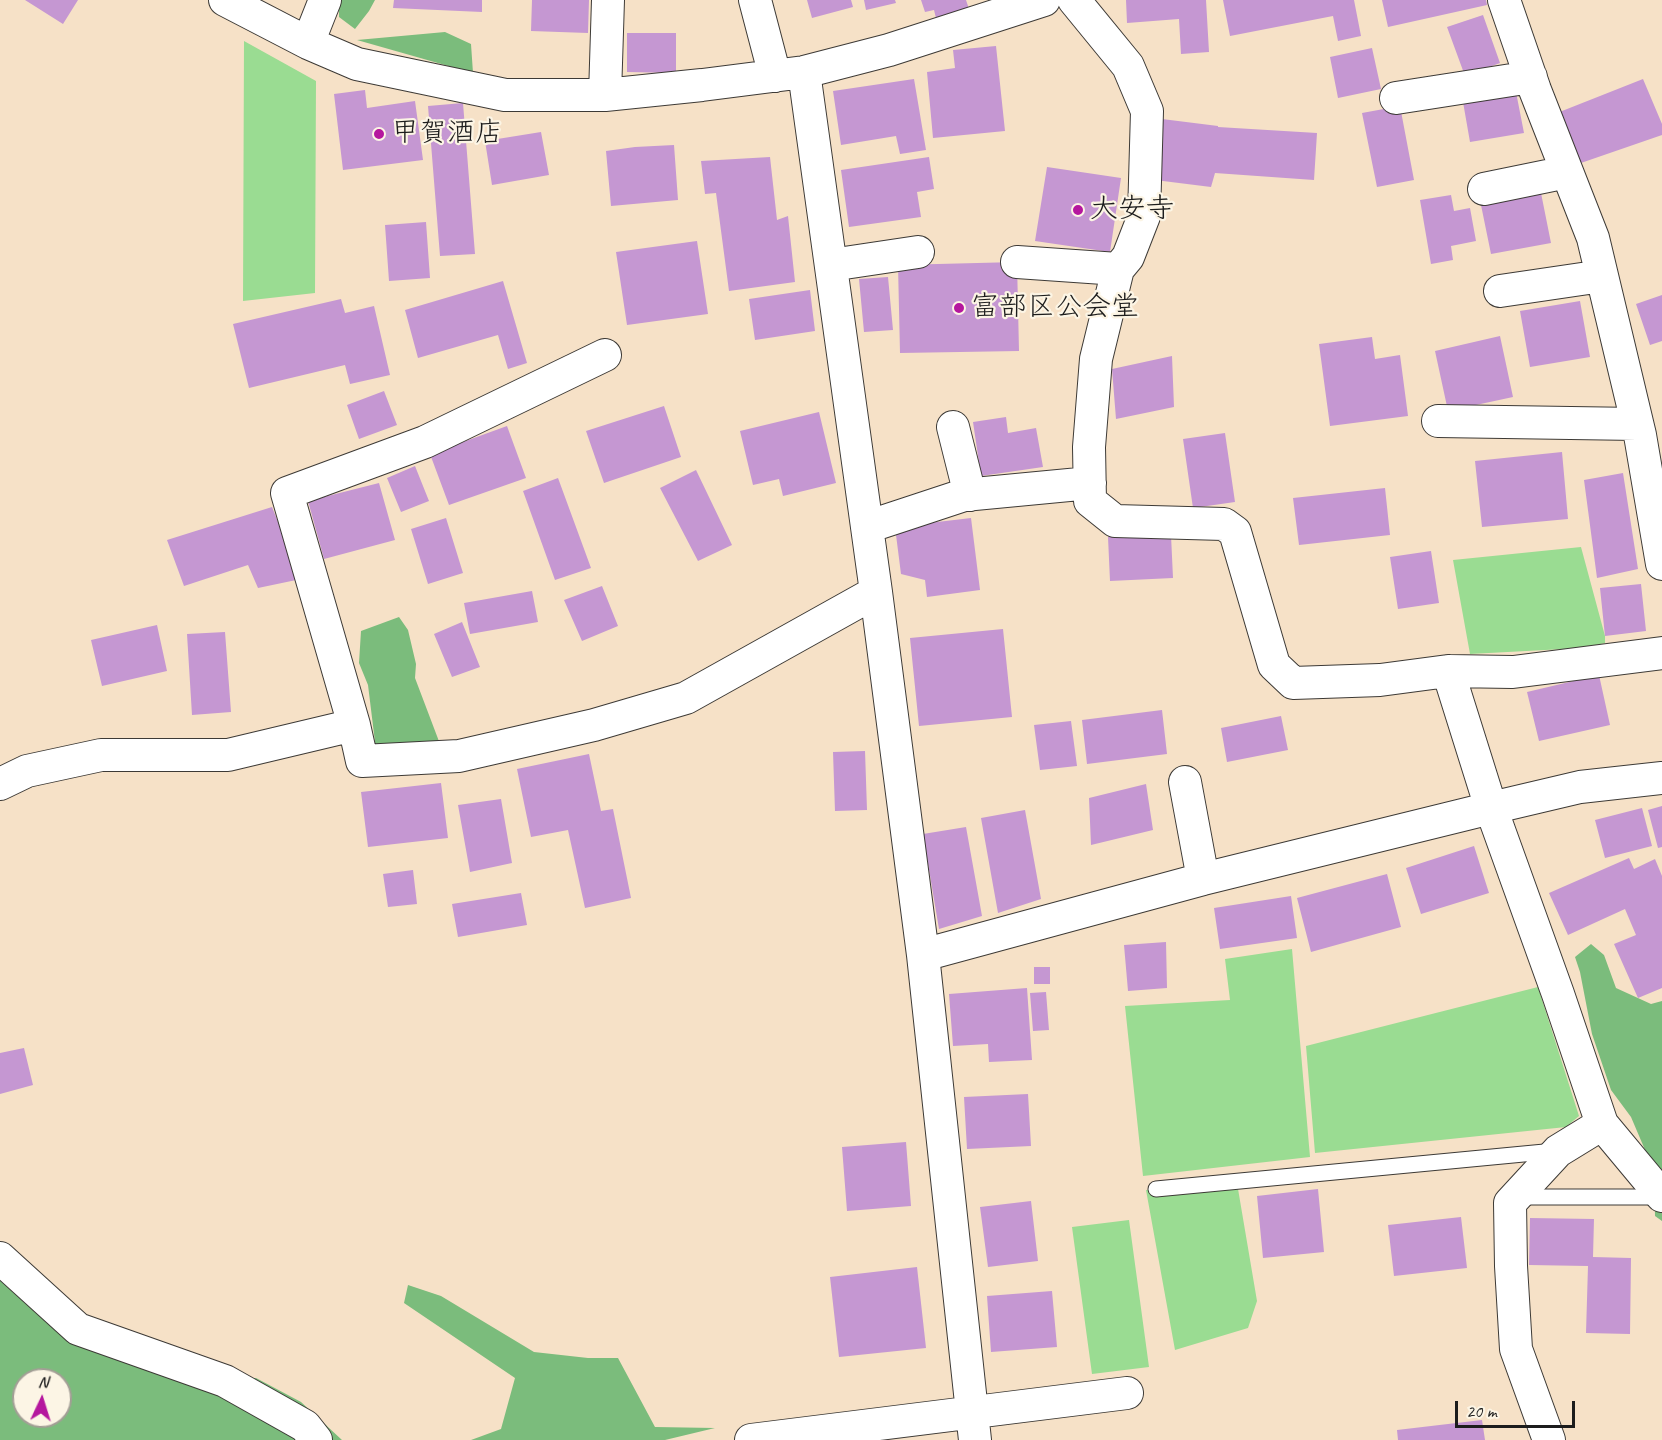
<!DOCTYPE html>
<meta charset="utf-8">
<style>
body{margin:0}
#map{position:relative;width:1662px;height:1440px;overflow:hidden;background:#f6e1c7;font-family:Caveat,sans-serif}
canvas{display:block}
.north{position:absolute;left:12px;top:1368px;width:60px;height:60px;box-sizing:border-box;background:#fcf5e5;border:2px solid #a29e95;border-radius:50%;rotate:4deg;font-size:16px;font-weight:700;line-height:24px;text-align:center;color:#1c1c1c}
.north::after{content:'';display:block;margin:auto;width:21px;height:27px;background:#b5179e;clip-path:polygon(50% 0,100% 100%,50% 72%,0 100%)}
.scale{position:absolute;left:1455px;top:1401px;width:120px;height:27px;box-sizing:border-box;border:3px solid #1c1c1c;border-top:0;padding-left:8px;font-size:18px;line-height:21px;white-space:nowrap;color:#1c1c1c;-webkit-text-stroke:4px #fcf5e5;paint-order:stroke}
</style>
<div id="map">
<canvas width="1662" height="1440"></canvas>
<div class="north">N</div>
<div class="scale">20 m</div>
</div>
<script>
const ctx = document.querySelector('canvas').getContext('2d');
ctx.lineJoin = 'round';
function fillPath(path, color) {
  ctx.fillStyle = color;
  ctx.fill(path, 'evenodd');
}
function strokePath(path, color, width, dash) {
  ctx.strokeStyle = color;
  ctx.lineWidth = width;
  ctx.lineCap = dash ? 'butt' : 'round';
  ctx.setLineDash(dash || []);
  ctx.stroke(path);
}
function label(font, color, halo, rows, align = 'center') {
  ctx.font = font + ' Caveat,"Klee One",sans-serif';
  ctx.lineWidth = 4.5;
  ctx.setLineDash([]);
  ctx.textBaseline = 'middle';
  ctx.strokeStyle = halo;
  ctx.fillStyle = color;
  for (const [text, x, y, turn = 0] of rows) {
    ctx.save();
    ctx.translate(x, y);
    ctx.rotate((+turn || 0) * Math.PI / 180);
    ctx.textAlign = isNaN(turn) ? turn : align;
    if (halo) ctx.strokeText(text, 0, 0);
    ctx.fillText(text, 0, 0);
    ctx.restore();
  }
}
fillPath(new Path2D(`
 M244,41L316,81L315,293L243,301Z
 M1581,547L1605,636V643L1583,648L1470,654L1453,560Z
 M1292,949L1310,1157L1143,1176L1125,1006L1230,1000L1225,959Z
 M1538,987L1579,1116L1566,1127L1315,1153L1306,1046Z
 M1237,1183L1257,1301L1248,1328L1175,1350L1146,1190Z
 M1129,1220L1149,1367L1092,1374L1072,1227Z`), '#9adc92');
fillPath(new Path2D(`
 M339,0H375L369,11L355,29L339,17Z
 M445,32L471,44L473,73L357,40Z
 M399,617L408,630L416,664L415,678L440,744L376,750L368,685L359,663L361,631Z
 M1591,944L1604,955L1616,988L1651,1004L1662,1001V1221L1655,1216L1654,1171L1631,1117L1611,1090L1592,1034L1580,972L1575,957Z
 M0,1271L72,1319L217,1379L256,1378L301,1402L342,1440H0ZM24,1380H60V1416H24Z
 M408,1285L441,1296L534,1352L588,1358H618L655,1427L715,1428L665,1440H471L501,1429L515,1378L404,1303Z`), '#7bbc7c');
fillPath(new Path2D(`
 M25,0H78L63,24Z
 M394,0H482V12L393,8Z
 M532,0H589L588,33L531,31Z
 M807,0H851L853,7L812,18Z
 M864,0H895L896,3L866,10Z
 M921,0H966L970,12L937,22L934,10L925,12Z
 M1126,0H1206L1209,52L1181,54L1179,19L1127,23Z
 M1223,0H1354L1361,36L1338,41L1333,16L1230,36Z
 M1382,0H1486L1487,5L1388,27Z
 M1483,15L1500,63L1465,76L1447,27Z
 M627,33H676V73L627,72Z
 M996,46L1005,131L933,138L927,72L955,68L953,50Z
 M1372,48L1381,89L1338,98L1330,57Z
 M914,79L926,150L900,154L896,136L841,145L833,91Z
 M1643,79L1662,124V135L1578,164L1557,113Z
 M365,90L367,108L415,101L423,160L343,170L334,94Z
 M1516,92L1524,133L1470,142L1463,102Z
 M463,103L475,254L440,256L428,106Z
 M1400,106L1414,180L1377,187L1362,113Z
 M1162,119L1218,126V127L1317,133L1314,180L1215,173L1211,187L1155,180Z
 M541,132L549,175L492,185L485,141Z
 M674,145L678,200L611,206L606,151L635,147Z
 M770,157L777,220L788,216L795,282L729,291L716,193L705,194L701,161Z
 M929,157L934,189L917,192L921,217L849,227L841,170Z
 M1047,167L1121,178L1110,252L1035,241Z
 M1541,193L1551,243L1491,254L1481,205Z
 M1451,195L1454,211L1470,208L1476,241L1451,246L1453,260L1431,264L1420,200Z
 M426,222L430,278L389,281L385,225Z
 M697,241L708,314L627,325L616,252Z
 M1017,262L1019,351L900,353L898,265Z
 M888,277L893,330L864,332L859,279Z
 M503,281L527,363L508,369L498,335L418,358L405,310Z
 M810,290L815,331L755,340L749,299Z
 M1662,295V341L1650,345L1636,304Z
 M341,299L345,313L374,306L390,375L350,384L345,365L249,388L233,324Z
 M1580,301L1590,357L1530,367L1520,311Z
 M1500,336L1513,397L1448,411L1435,351Z
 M1372,337L1375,359L1400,355L1408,416L1330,426L1319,344Z
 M1172,356L1174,407L1116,419L1112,369Z
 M384,391L397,425L359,439L347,405Z
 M664,406L681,457L604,483L586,431Z
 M819,412L836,483L783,496L779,479L753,485L740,431Z
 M1006,417L1008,433L1036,428L1043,467L981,476L973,422Z
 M507,426L526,478L449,505L430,454Z
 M1225,433L1235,502L1193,508L1183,439Z
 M1562,452L1568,519L1482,527L1475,461Z
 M415,466L429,501L401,512L387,478Z
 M696,470L732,545L698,561L660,488Z
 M1623,473L1638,569L1597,578L1584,480Z
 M558,478L591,568L555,580L523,491Z
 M379,483L395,540L324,559L308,501Z
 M1385,488L1390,535L1299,545L1293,498Z
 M272,507L301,579L258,588L248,565L184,586L167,540Z
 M446,518L463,573L428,584L411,529Z
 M971,518L980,590L927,597L925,580L901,574L895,527Z
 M1171,535L1173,578L1110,581L1108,537Z
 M1431,551L1439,603L1398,609L1390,557Z
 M1641,584L1646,631L1605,636L1600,588Z
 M602,586L618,626L582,641L564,600Z
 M532,591L538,622L470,634L464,603Z
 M462,622L480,667L452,677L434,634Z
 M157,625L167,671L102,686L91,640Z
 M1003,629L1012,717L919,726L910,638Z
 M225,632L231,712L192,715L187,634Z
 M1599,675L1610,725L1539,741L1527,692Z
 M1162,710L1167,754L1087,764L1082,720Z
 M1281,716L1288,750L1227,762L1221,728Z
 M1071,721L1077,766L1040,770L1034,725Z
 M865,751L867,810L835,811L833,752Z
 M589,754L601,811L613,809L631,898L585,908L568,830L531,837L517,769Z
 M441,783L448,838L368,847L361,792Z
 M1146,784L1153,830L1091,845L1089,798Z
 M501,799L512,863L470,872L458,805Z
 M1662,806V847L1658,848L1648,810Z
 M1642,808L1652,846L1605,858L1595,820Z
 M1025,810L1041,899L998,913L981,818Z
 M966,827L982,916L939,929L923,834Z
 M1474,846L1489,893L1421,914L1406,868Z
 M1629,858L1634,869L1655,859L1662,876V988L1638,998L1614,944L1636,935L1625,909L1568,935L1549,893Z
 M413,870L417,904L388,907L383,874Z
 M1387,874L1401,927L1311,952L1297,898Z
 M521,893L527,925L458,937L452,904Z
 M1291,896L1297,938L1220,949L1214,908Z
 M1166,942L1167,988L1128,991L1124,945Z
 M1034,967H1050V984H1034Z
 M1027,988L1032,1060L989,1062L988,1044L953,1046L949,994Z
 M1046,992L1049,1030L1033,1031L1030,993Z
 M24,1048L33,1085L0,1094V1053Z
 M1028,1094L1031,1146L967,1149L964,1097Z
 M906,1142L911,1206L847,1211L842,1147Z
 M1318,1189L1324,1252L1263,1258L1257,1196Z
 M1031,1201L1038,1261L988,1267L980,1207Z
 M1461,1217L1467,1268L1394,1276L1388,1225Z
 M1530,1218L1594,1219L1593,1257L1631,1258L1630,1334L1586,1333L1588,1266L1529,1265Z
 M917,1267L926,1348L839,1357L830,1277Z
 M1052,1291L1057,1347L991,1352L987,1296Z
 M1482,1420L1485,1440H1398L1397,1430Z`), '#c597d2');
const lane = new Path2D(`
 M1156,1189L1555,1151
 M1518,1197H1662`);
const street = new Path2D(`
 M225,0L308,43L357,64L505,95H605L702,85L804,72L889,50L1044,0
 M755,0L775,76
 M1074,0L1128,66L1147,111L1144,216L1128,257L1118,269L1096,359L1089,447L1090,501L1115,521L1224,524L1235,532L1274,665L1293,683L1380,680L1448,671L1513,672L1662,653
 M1504,0L1535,90L1593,238L1640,435L1662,564
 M308,43L325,0
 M804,72L876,592L923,955L975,1440
 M605,95L608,0
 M1396,98L1531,77
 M1484,189L1567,172
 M1017,262L1118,269
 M831,265L918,252
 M1500,291L1602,276
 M1438,421L1637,424
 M953,427L970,495
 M867,527L964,495L1090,483
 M1448,671L1491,808L1558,994L1602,1124L1662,1196
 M354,725L287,493L425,442L605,355
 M1185,782L1203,879
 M0,784L27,771L101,755H228L354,725L362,761L459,756L594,725L686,698L876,592
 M923,955L1203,879L1491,808L1580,787L1662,778
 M0,1258L78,1329L225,1381L305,1426L316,1440
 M751,1440L1127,1393
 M1549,1440L1516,1349L1511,1266L1510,1203L1558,1151L1602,1124`);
strokePath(lane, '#3d3a36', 17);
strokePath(street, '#3d3a36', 34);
strokePath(lane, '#fff', 15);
strokePath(street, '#fff', 32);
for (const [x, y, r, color] of [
 [379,134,6,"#b5179e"],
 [1078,210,6,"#b5179e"],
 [959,308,6,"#b5179e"]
]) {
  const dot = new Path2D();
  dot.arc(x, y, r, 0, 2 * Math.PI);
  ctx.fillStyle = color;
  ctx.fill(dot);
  strokePath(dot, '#fcf5e5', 2);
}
label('28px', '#1c1c1c', '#fcf5e5', [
 ["甲賀酒店",391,134],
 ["大安寺",1090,210],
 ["富部区公会堂",971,308]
], 'left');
</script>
